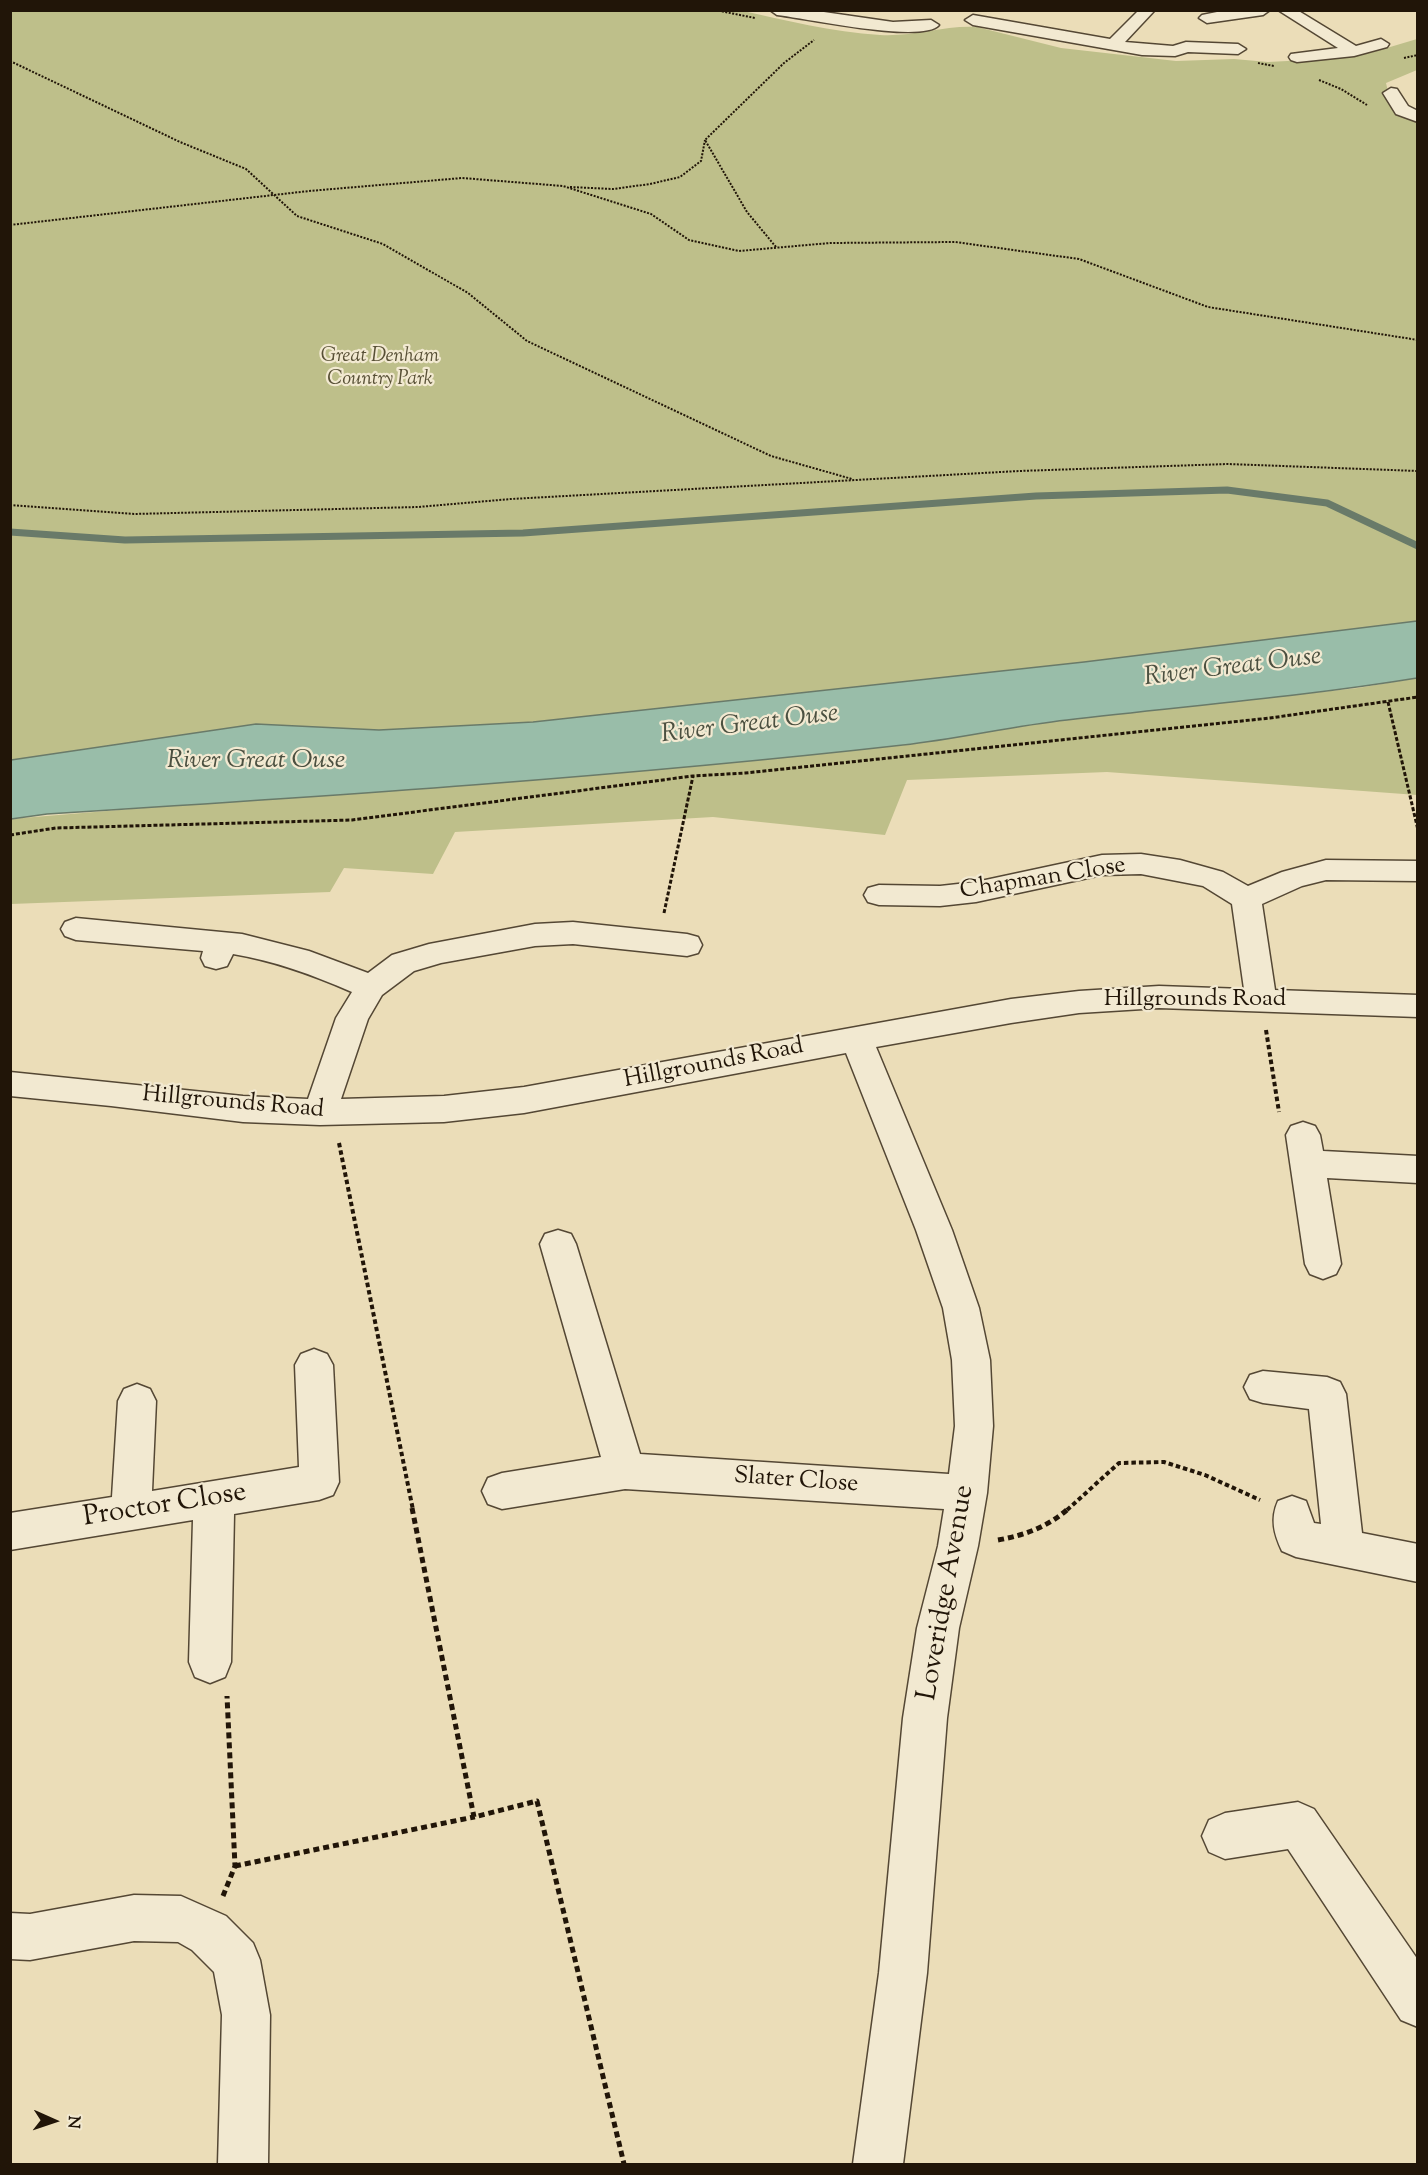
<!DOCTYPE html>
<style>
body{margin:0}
#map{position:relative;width:1428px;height:2175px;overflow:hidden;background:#ebddb8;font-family:"Sorts Mill Goudy",serif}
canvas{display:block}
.frame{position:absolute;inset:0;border:12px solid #211508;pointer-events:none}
.north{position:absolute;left:24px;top:2091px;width:60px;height:60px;-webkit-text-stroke:4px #f2e9d1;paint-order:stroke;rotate:93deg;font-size:16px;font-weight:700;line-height:24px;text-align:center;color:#211508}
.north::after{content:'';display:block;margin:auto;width:21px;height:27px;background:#211508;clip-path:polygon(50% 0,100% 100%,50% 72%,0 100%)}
</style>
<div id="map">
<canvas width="1428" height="2175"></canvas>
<div class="frame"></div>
<div class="north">N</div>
</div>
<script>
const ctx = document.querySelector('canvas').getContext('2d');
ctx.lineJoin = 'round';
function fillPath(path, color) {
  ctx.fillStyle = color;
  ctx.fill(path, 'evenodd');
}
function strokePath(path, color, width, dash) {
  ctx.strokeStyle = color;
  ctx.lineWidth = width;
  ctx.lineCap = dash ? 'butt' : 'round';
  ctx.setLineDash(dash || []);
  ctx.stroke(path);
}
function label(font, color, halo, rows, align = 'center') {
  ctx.font = font + ' "Sorts Mill Goudy",serif';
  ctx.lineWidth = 4.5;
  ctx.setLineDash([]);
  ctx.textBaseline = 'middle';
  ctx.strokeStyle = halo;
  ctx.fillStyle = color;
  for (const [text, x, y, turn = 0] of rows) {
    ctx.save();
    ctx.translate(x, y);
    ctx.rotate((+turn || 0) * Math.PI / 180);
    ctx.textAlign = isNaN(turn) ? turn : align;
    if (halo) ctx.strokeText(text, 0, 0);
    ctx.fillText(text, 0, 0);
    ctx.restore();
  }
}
fillPath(new Path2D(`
 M738,10C785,20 832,32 880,35C913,37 945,25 977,27L1061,48L1176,61L1234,59L1268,62L1326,59L1370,53L1417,39V70L1386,83L1390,100L1417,119V621L1084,662L533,722L379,730L256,724L11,760V11Z
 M1417,678V795L1107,772L907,780L885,835L713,817L455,832L433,874L344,868L330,892L11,904L10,819L906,745L1062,720L1358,688Z`), '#bebf8a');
const water = new Path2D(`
 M1417,621V678C1301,697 1184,706 1067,720C1012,726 958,739 903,745C619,777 333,796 47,814L11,819V760L256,724L379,730L533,722L1084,662Z`);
fillPath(water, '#99bda9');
strokePath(water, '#697a69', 1.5);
strokePath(new Path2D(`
 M10,532L125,540L523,533L1036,496L1227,490L1327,503L1418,546`), '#697a69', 7);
const minor = new Path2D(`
 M770,10H810L893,22L931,20L939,25C923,44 804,18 777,15Z
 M1139,10H1155L1125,42L1173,46L1186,42L1238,44L1246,49L1238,54L1188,52L1175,56L1142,55L973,25L965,20L973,15L1110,39Z
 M1227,10H1270L1263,15L1207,23L1199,18L1202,15Z
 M1278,10H1297L1356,46L1381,39L1389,44L1387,47L1354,56L1297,62L1291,60L1289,57L1291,54L1338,48Z
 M1391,88L1397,89L1408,106L1418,111V122L1396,114L1383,93Z
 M1141,854L1180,860L1223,872L1248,886L1282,872L1326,860L1418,861V881L1326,880L1302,886L1262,904L1275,990L1418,995V1017L1159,1008L1079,1013L1011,1023L876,1047L952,1230L979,1308L990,1360L993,1426L987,1493L978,1546L959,1628L947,1718L927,1973L903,2164H853L879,1973L903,1718L917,1628L938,1546L944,1509L625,1489L502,1509L488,1504L482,1491L488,1478L502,1473L601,1457L540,1244L545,1234L558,1230L571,1234L576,1244L640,1454L949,1474L955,1426L952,1360L943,1308L916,1230L846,1053L524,1113L444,1122L320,1125L243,1122L111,1106L10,1096V1072L243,1096L308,1099L336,1018L352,992C313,975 275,961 233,954L227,966L216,969L205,966L201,958L203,951L76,940L65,936L61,929L65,922L76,918L242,934L309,951L368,973L392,955L429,944L535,924L573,922L687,934L698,937L702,945L698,953L687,956L573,944L535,946L441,963L414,971L382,995L368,1019L341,1099L444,1096L524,1087L1011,999L1079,991L1159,986L1244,989L1232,904L1203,886L1141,874L1102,875L976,902L940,906L879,905L868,902L864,895L868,888L879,885L940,886L976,882L1102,855Z
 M1303,1122L1315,1126L1320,1135L1323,1151L1418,1156V1183L1327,1178L1341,1264L1336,1274L1323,1279L1310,1274L1305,1264L1286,1135L1291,1126Z
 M314,1349L327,1354L333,1365L339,1482L333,1495L319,1500L234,1514L231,1662L225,1677L210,1683L195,1677L189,1662L193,1520L10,1550V1513L112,1497L118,1401L124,1389L137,1384L150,1389L156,1401L152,1491L299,1467L295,1365L301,1354Z
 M1263,1371L1327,1377L1340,1382L1346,1394L1362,1533L1418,1544V1582L1296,1557L1282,1551C1274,1534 1270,1519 1278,1501L1292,1496L1306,1501L1314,1523L1321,1524L1309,1409L1263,1403L1250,1399L1244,1387L1250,1375Z
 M1298,1802L1314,1809L1418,1960V2027L1401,2020L1288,1849L1225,1859L1209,1852L1202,1836L1209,1820L1225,1813Z
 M134,1895L181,1896L226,1916L253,1943L260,1960L270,2015L268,2164H218L222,2015L214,1972L192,1950L178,1942L134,1941L30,1960L10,1959V1913L30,1914Z`);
strokePath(minor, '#544734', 3);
strokePath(new Path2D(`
 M715,10L755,18
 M1404,58L1418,55
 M10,61L180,142L246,169L297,216L383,244L468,293L527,341L771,456L852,479
 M1258,63L1274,66
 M1319,80L1341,89L1367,105
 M570,187L613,189L650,184L680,177L701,161L705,140
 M10,225L309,191L462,178L563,186L651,214L689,240L739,251L830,243L955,242L1079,259L1208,307L1418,340
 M776,247L747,212L705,140L784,63L814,40
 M10,505L134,514L418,507L511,499L1019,471L1228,464L1418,471`), '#211508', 2, [2, 1.5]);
strokePath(new Path2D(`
 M1388,702L1418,830
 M10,835L56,828L352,820L693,776L745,773L1270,718L1418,697
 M664,913L693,776`), '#211508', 3, [4, 2]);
strokePath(new Path2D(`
 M1266,1030L1279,1112
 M339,1143L413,1510
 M1067,1510L1119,1463L1164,1462L1205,1475L1260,1500`), '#211508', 4, [4.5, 3]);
strokePath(new Path2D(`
 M412,1508L474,1817L537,1801L624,2164
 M998,1540C1025,1535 1048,1527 1069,1508
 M235,1866L474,1817
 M223,1896L235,1866L227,1696`), '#211508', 5, [6, 4]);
fillPath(minor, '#f2e9d1');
label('italic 20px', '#585036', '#f2e9d1', [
 ["Great Denham",380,358],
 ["Country Park",380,381]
]);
label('24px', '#211508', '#f2e9d1', [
 ["Chapman Close",1043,880,-9],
 ["Hillgrounds Road",1195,1001],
 ["Hillgrounds Road",714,1065,-11],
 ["Hillgrounds Road",233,1104,5],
 ["Slater Close",796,1482,4]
]);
label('italic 26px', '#4b5040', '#f2e9d1', [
 ["River Great Ouse",1233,669,-7],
 ["River Great Ouse",750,726,-7],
 ["River Great Ouse",256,763]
]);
label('28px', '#211508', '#f2e9d1', [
 ["Proctor Close",165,1507,-9],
 ["Loveridge Avenue",948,1593,-80]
]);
</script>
